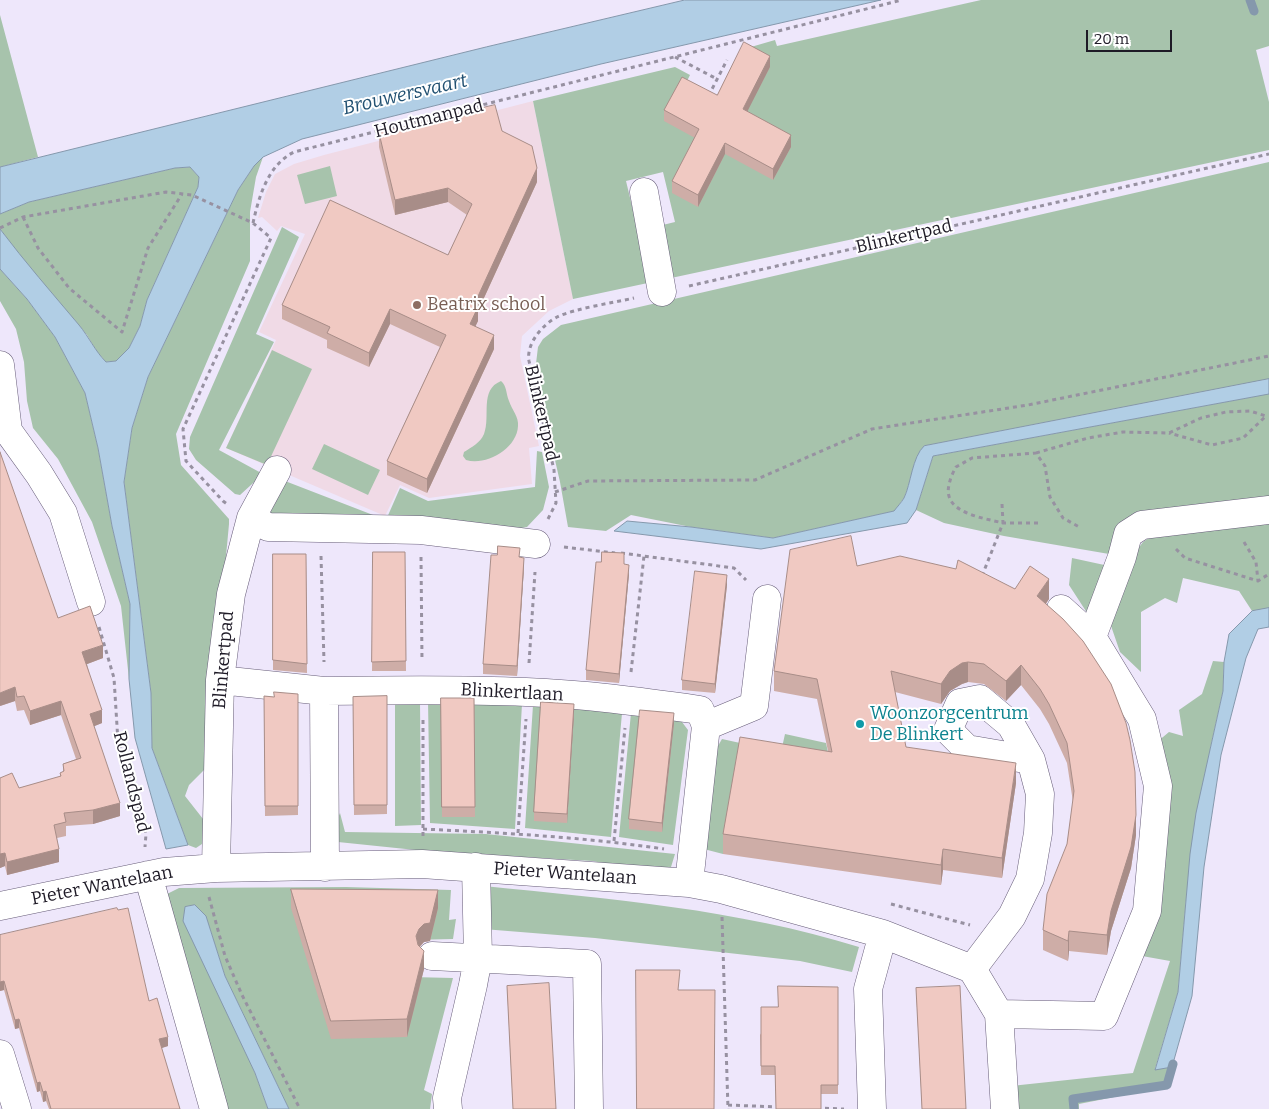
<!DOCTYPE html>
<style>
body{margin:0}
#map{position:relative;width:1269px;height:1109px;overflow:hidden;background:#eee7fb;font-family:Bitter,serif}
canvas{display:block}
.scale{position:absolute;left:1086px;top:30px;width:86px;height:22px;box-sizing:border-box;border:2px solid #1e1a26;border-top:0;padding-left:6px;font-size:15px;line-height:18px;white-space:nowrap;color:#1e1a26;-webkit-text-stroke:4px #fff;paint-order:stroke}
</style>
<div id="map">
<canvas width="1269" height="1109"></canvas>
<div class="scale">20 m</div>
</div>
<script>
const ctx = document.querySelector('canvas').getContext('2d');
ctx.lineJoin = 'round';
function fillPath(path, color) {
  ctx.fillStyle = color;
  ctx.fill(path, 'evenodd');
}
function strokePath(path, color, width, dash) {
  ctx.strokeStyle = color;
  ctx.lineWidth = width;
  ctx.lineCap = dash ? 'butt' : 'round';
  ctx.setLineDash(dash || []);
  ctx.stroke(path);
}
function label(font, color, halo, rows, align = 'center') {
  ctx.font = font + ' Bitter,serif';
  ctx.lineWidth = 4;
  ctx.setLineDash([]);
  ctx.textBaseline = 'middle';
  ctx.strokeStyle = halo;
  ctx.fillStyle = color;
  for (const [text, x, y, turn = 0] of rows) {
    ctx.save();
    ctx.translate(x, y);
    ctx.rotate((+turn || 0) * Math.PI / 180);
    ctx.textAlign = isNaN(turn) ? turn : align;
    if (halo) ctx.strokeText(text, 0, 0);
    ctx.fillText(text, 0, 0);
    ctx.restore();
  }
}
fillPath(new Path2D(`
 M533,101L573,299L549,311L522,336L520,356L539,446L529,448L532,484L429,498L400,485L385,516L226,448L276,340L259,332L305,234L281,226L277,231L262,217L258,218L266,192L275,174L294,164L324,155Z`), '#f0dae6');
fillPath(new Path2D(`
 M981,0H1269V46L1256,50L1269,102V150L573,299L533,101L675,67L690,75L687,81L738,118L744,49L775,40L777,46ZM663,172L675,222L638,231L626,181Z
 M0,15L38,157L0,167Z
 M263,157L256,177L250,212V261L176,434L181,465L229,519V524L209,738L204,770L189,785L185,796L207,824L208,840L196,848L188,845L152,748L151,693L124,482L132,428L148,377L238,190L254,166Z
 M1269,162V379L924,446L904,498L895,511L773,538L691,527L631,515L606,531L568,527L560,482L535,372L538,347L543,339L561,325Z
 M330,166L337,196L305,204L297,175Z
 M190,167L199,177L198,187L147,300L140,326L129,348L116,361L106,362L97,352L87,335L24,261L0,229V214L29,202L175,168Z
 M282,227L299,237L256,334L274,342L219,450L263,474L240,495L235,494L196,460L189,449L190,437Z
 M0,269L27,299L55,337L85,393L98,448L112,526L130,604L129,679L121,606L92,522L58,459L33,428L27,401L24,362L16,329L0,301Z
 M272,350L312,369L267,465L226,448Z
 M501,381C507,386 506,394 509,401C512,410 519,417 518,426C517,449 486,466 466,460L463,456L464,452C472,447 480,443 484,434C491,416 479,390 501,381Z
 M1269,391V502L1131,520L1115,555L1004,536L944,523L916,510L933,456L1252,397Z
 M324,444L380,470L368,495L312,469Z
 M537,451L542,452L549,487L543,510L527,527L510,530L269,515L285,481L386,520L400,488L428,501L535,487Z
 M1269,517V608L1252,611L1239,591L1183,578L1177,603L1165,598L1141,612V672L1120,652L1110,623L1130,559L1143,542L1156,533Z
 M1072,558L1109,566L1093,622L1069,585Z
 M1213,661L1224,662L1223,691L1211,745L1186,901L1178,992L1155,1069L1172,1067L1170,1086L1079,1104V1109H1013L1011,1086L1133,1073L1170,961L1142,956L1157,742L1169,732L1183,736L1179,710L1202,694Z
 M420,700L421,825L395,826V701Z
 M428,701L522,704L515,829L430,823Z
 M533,705L622,713L611,837L525,828Z
 M631,713L679,718L688,730L673,845L619,837Z
 M785,734L826,743L832,772L740,757L723,854L700,848L711,758L722,739L781,752Z
 M340,813L345,832L486,834L675,854L671,867L656,874L593,861L435,852L338,842L336,823Z
 M484,886C611,899 736,909 859,947L852,972L800,961L595,938L483,929Z
 M346,887L451,890L449,920L456,919L453,939L412,940L411,977L453,978L424,1090L432,1094L430,1109H289L225,976L206,917L195,905L185,907L255,1073L268,1109H226L165,895L179,888Z`), '#a7c3ac');
const water = new Path2D(`
 M685,0H881L601,64L302,139L263,157L254,166L238,190L148,377L132,428L124,482L151,693L152,748L188,845L166,849L135,738L129,679L130,604L112,526L98,448L85,393L55,337L27,299L0,269V229C25,262 52,293 79,325C89,337 95,351 106,362L116,361L129,348L140,326L147,300L198,187L199,177L190,167L175,168L29,202L0,214V167L486,47Z
 M1269,379V394L933,456L916,510L907,523L761,549L614,531L627,521L691,527L773,538L894,511C897,507 901,503 904,498C911,484 912,457 924,446Z
 M1269,608V627L1258,629L1246,658L1221,755L1204,867L1192,996L1172,1067L1155,1070L1178,992L1190,854L1196,813L1223,691L1224,662L1229,634L1252,611Z
 M195,905L206,916L225,976L289,1109H268L255,1073L183,921L185,907Z`);
fillPath(water, '#b1cee5');
strokePath(water, '#8598ac', 1);
strokePath(new Path2D(`
 M1250,0L1254,11
 M1074,1109L1073,1099L1167,1085L1173,1064`), '#8598ac', 9);
const minor = new Path2D(`
 M644,192L662,292
 M0,365L8,431L39,474L63,513L91,602
 M251,518L268,527L421,530L536,544
 M1092,637L1122,557L1128,534L1142,525L1269,510
 M220,680L324,691
 M706,726L754,706L767,599
 M325,867L324,691C392,690 459,689 526,692C584,694 642,702 700,710L706,726L689,883
 M216,868L220,680L231,594L251,518L277,470
 M148,875L214,1109
 M0,906L164,872L216,868L422,864L689,883L721,889L883,934L972,969L999,1014L1005,1109
 M432,956L587,964L589,1109
 M972,969L1012,916L1030,879L1038,833L1040,794L1031,760L1011,725L980,699L960,703L948,730L967,749L1031,760
 M999,1014L1104,1016L1147,911L1158,786L1142,719L1092,637L1061,609
 M0,1054L17,1109
 M448,1109L447,1098L473,985L478,958L476,867
 M872,1109L868,989L883,934`);
strokePath(minor, '#675d79', 29);
strokePath(new Path2D(`
 M675,57L717,79
 M707,92L710,93L727,60
 M23,217L38,248L69,288L122,332L148,248L182,194
 M253,223C259,196 268,165 294,152L902,0
 M0,228L23,217L166,192L192,195L253,223L271,238L183,429L186,461L223,501L227,504
 M689,286L1269,154
 M1036,453L1088,438L1123,432L1169,433L1201,418L1226,412L1250,411L1266,416L1243,438L1212,445L1169,433
 M555,492L588,481L755,480L872,429L1028,405L1269,356
 M1002,504L1003,523C984,518 942,513 949,485C950,479 953,472 956,467L972,458L1036,453L1045,466L1050,497L1063,518L1081,528
 M548,519L556,503L554,470L529,361C526,344 542,325 557,317C576,308 613,303 634,298
 M1244,542L1256,562L1258,581
 M564,547L615,553
 M1176,549L1185,558L1258,581L1269,574
 M621,553L734,568L746,580
 M321,556L324,662
 M421,557L422,661
 M982,576L1003,523H1041
 M99,627L114,678L118,742L131,780L146,834L145,847
 M529,663L535,572
 M631,672L644,556
 M423,829C504,833 584,837 664,849
 M518,833L526,719
 M423,836V717
 M614,841L625,728
 M209,897L225,956L242,995L300,1109
 M891,904L970,925
 M722,917L728,1109
 M728,1105L779,1107
 M817,1108L844,1109`), '#9791a1', 3, [4, 4]);
strokePath(minor, '#fff', 28);
fillPath(new Path2D(`
 M770,67L747,111L791,147L773,180L725,154L698,207L672,193V181L695,138L664,121V110L717,95Z
 M502,131L537,182L478,311V321L475,326L494,349L427,493L387,475V461L440,347L390,324L369,367L327,348V340L282,319V305L448,255L467,215L448,202L395,215L379,147V133Z
 M373,552H405L406,671H372Z
 M273,554H306L307,673L273,670Z
 M520,557L524,567L517,676L483,674V664Z
 M624,564L629,574L619,683L586,680V670Z
 M857,566L1015,589L1049,599L1046,604L1136,835L1131,868L1111,931L1107,955L1069,951L1068,961L1043,950V930L1067,844L1073,802L1067,763L1049,724L1040,709L1021,685L1006,701L984,684L968,682L962,684L950,691L941,704L895,692L906,747L1016,783L1002,878L943,870L941,885L723,854V834L828,751L817,699L774,691V671Z
 M727,585L715,693L682,690V680Z
 M58,618L103,658L87,664L102,723L94,726L120,816L93,824L66,826V836L57,838L59,862L7,875L5,866L0,868V778L19,788L60,777V773L63,772V764L76,759L61,715L30,725L24,710L17,711L15,701L0,706Z
 M298,694V815L265,816L264,696L274,697Z
 M387,696V814L354,815L353,697Z
 M441,698H474L475,817H442Z
 M574,714L567,823L534,821V812Z
 M674,723L662,832L629,829V819Z
 M291,889L438,908L430,941L424,942L420,947L424,969L407,1037L331,1039L291,908Z
 M0,935L149,1001L168,1046L161,1048L180,1109H49L46,1101L43,1102L40,1091L37,1092L19,1028L15,1029L4,990L0,991Z
 M507,986L556,1109H513Z
 M838,987V1094H821V1109H776L775,1075H761L760,1035L778,1007Z
 M916,988L966,1109H922Z`), '#ceada7');
fillPath(new Path2D(`
 M770,56V67L743,120V109Z
 M791,135V147L773,180V169Z
 M725,143V154L698,207V195Z
 M537,168V182L478,311V321L470,338V324L474,305Z
 M448,188V202L395,215V200Z
 M390,309V324L369,367V353Z
 M494,335V349L427,493V479Z
 M524,558V567L517,676V666Z
 M629,565V574L619,683V674Z
 M727,575V585L715,693V684Z
 M1049,579V599L1037,616V596Z
 M103,645V658L82,666V652Z
 M968,662V682L962,684L950,691L941,704V684L950,671L962,663Z
 M1021,665V685L1006,701V681Z
 M15,687V701L0,706V693Z
 M61,701V715L30,725V711Z
 M574,704V714L567,823V814Z
 M102,710V723L90,728V714Z
 M674,713V723L662,832V823Z
 M1016,763V783L1002,878V858Z
 M120,803V816L93,824V810Z
 M1136,815V835L1131,868L1111,931L1107,955V935L1111,911Z
 M59,849V862L7,875V862Z
 M943,849V870L941,885V865Z
 M5,853V866L0,868V854Z
 M438,890V908L430,941L424,942L419,947L416,936L419,929Z
 M1069,931V951L1068,961V941Z
 M424,951V969L407,1037V1019Z
 M4,981V990L0,991V982Z
 M19,1019V1028L15,1029V1020Z
 M168,1037V1046L159,1049V1039Z
 M40,1082V1091L37,1092V1083Z
 M46,1091V1101L43,1102V1092Z`), '#a88d88');
const building = new Path2D(`
 M744,42L770,56L743,109L791,135L773,169L725,143L698,195L672,181L699,129L664,110L682,77L717,95Z
 M495,105L502,131L532,146L537,168L474,305L478,307L470,324L494,335L427,479L387,461L446,335L390,309L369,353L327,333L330,327L282,305L330,200L448,255L472,204L448,188L395,200L379,133Z
 M0,452L58,618L90,606L103,645L82,652L102,710L90,714L120,803L93,810L64,813L66,822L54,825L59,849L7,862L5,853L0,854V778L12,773L19,788L61,776L60,773L64,771L63,764L81,758L61,701L30,711L24,696L17,697L15,687L0,693Z
 M851,536L857,566L900,556L956,569L958,560L1015,589L1030,566L1049,579L1037,596L1063,619L1083,641L1111,684L1126,723L1130,740L1135,772L1136,815L1131,847L1111,911L1107,935L1069,931L1068,941L1043,930L1047,894L1067,844L1074,791L1067,743L1049,704L1040,689L1021,665L1006,681L984,664L968,662L962,663L950,671L941,684L891,671L906,747L1016,763L1002,858L943,849L941,865L723,834L740,737L832,752L817,679L774,671L790,550Z
 M498,546L520,548L519,557L524,558L517,666L483,664L491,555H497Z
 M373,552H405L406,661L372,662Z
 M602,552L624,553V564L629,565L619,674L586,670L596,562H601Z
 M273,554H306L307,664L273,660Z
 M695,571L727,575L715,684L682,680Z
 M274,692L298,694V806H265L264,696L274,697Z
 M387,696V805H354L353,697Z
 M441,698H474L475,807H442Z
 M541,702L574,704L567,814L534,812Z
 M640,710L674,713L662,823L629,819Z
 M291,889L438,890L430,923L424,924L419,929L416,936L418,945L424,951L407,1019L331,1021Z
 M117,908L118,910L128,908L149,1001L157,998L168,1037L159,1039L180,1109H51L46,1091L43,1092L40,1082L37,1083L19,1019L15,1020L4,981L0,982V935Z
 M636,970H680L678,990H715L714,1109H637Z
 M549,983L556,1109H513L507,986Z
 M778,986L838,987V1085H821V1109H776L775,1066H761V1007H778Z
 M960,986L966,1109H922L916,988Z`);
fillPath(building, '#f0c9c2');
strokePath(building, '#a88d88', 1);
for (const [x, y, r, color] of [
 [417,305,5,"#8d6e63"],
 [860,724,5,"#0f9aa8"]
]) {
  const dot = new Path2D();
  dot.arc(x, y, r, 0, 2 * Math.PI);
  ctx.fillStyle = color;
  ctx.fill(dot);
  strokePath(dot, '#fff', 2);
}
label('18px', '#1e1a26', '#fff', [
 ["Houtmanpad",429,119,-14],
 ["Blinkertpad",904,237,-13],
 ["Blinkertpad",541,413,77],
 ["Blinkertpad",224,660,-85],
 ["Blinkertlaan",512,693,3],
 ["Rollandspad",131,782,76],
 ["Pieter Wantelaan",565,874,4],
 ["Pieter Wantelaan",102,886,-11]
]);
label('18px', '#785e54', '#fff', [
 ["Beatrix school",427,305]
], 'left');
label('18px', '#0d838f', '#fff', [
 ["Woonzorgcentrum",870,714],
 ["De Blinkert",870,735]
], 'left');
label('italic 19px', '#225172', '#fff', [
 ["Brouwersvaart",405,95,-13]
]);
</script>
